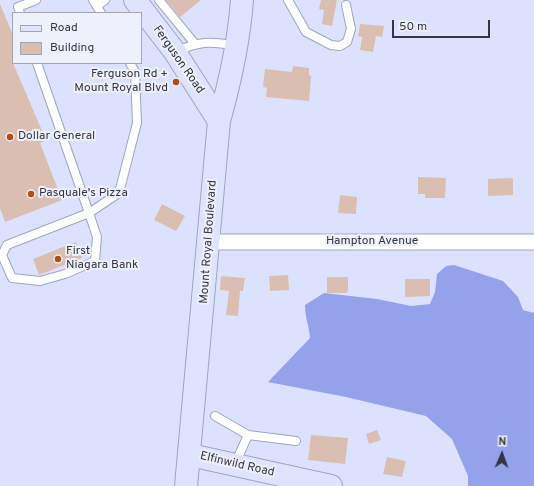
<!DOCTYPE html>
<style>
body{margin:0}
#map{position:relative;width:534px;height:486px;overflow:hidden;background:#dce2fd;font-family:Overpass,sans-serif}
canvas{display:block}
.legend{position:absolute;left:12px;top:12px;width:130px;height:52px;box-sizing:border-box;background:#eef0fb;border:1px solid #a3a5b0;margin:0;padding:5px 7px;list-style:none;font-size:12px;color:#333540}
.legend li{display:flex;align-items:center;gap:8px;height:20px}
.legend b{width:20px;border:1px solid #a3a5b0}
.north{position:absolute;left:482px;top:434px;width:40px;height:40px;-webkit-text-stroke:3px #eef0fb;paint-order:stroke;rotate:2deg;font-size:11px;font-weight:700;line-height:16px;text-align:center;color:#333540}
.north::after{content:'';display:block;margin:auto;width:14px;height:18px;background:#333540;clip-path:polygon(50% 0,100% 100%,50% 72%,0 100%)}
.scale{position:absolute;left:392px;top:20px;width:98px;height:18px;box-sizing:border-box;border:2px solid #333540;border-top:0;padding-left:5px;font-size:12px;line-height:14px;white-space:nowrap;color:#333540;-webkit-text-stroke:3px #eef0fb;paint-order:stroke}
</style>
<div id="map">
<canvas width="534" height="486"></canvas>
<ul class="legend">
<li><b style="height:5px;background:#dfe4fe"></b>Road</li>
<li><b style="height:11px;background:#dbbeb2"></b>Building</li>
</ul>
<div class="north">N</div>
<div class="scale">50 m</div>
</div>
<script>
const ctx = document.querySelector('canvas').getContext('2d');
ctx.lineJoin = 'round';
function fillPath(path, color) {
  ctx.fillStyle = color;
  ctx.fill(path, 'evenodd');
}
function strokePath(path, color, width, dash) {
  ctx.strokeStyle = color;
  ctx.lineWidth = width;
  ctx.lineCap = dash ? 'butt' : 'round';
  ctx.setLineDash(dash || []);
  ctx.stroke(path);
}
function label(font, color, halo, rows, align = 'center') {
  ctx.font = font + ' Overpass,sans-serif';
  ctx.lineWidth = 4;
  ctx.setLineDash([]);
  ctx.textBaseline = 'middle';
  ctx.strokeStyle = halo;
  ctx.fillStyle = color;
  for (const [text, x, y, turn = 0] of rows) {
    ctx.save();
    ctx.translate(x, y);
    ctx.rotate((+turn || 0) * Math.PI / 180);
    ctx.textAlign = isNaN(turn) ? turn : align;
    if (halo) ctx.strokeText(text, 0, 0);
    ctx.fillText(text, 0, 0);
    ctx.restore();
  }
}
fillPath(new Path2D(`
 M454,265L503,281L518,297L523,310L534,313V486H468V476L452,439L426,416L346,397L268,382L310,338C309,324 305,319 305,305L324,293L377,299L411,306L430,304L435,292L437,274L446,266Z`), '#93a2ea');
fillPath(new Path2D(`
 M166,0H201L180,17Z
 M321,0H337L332,26L322,24L324,10L319,9Z
 M0,4L13,35V63L46,140L40,143L62,200L5,222L0,208Z
 M360,24L384,26L382,37L376,36L373,52L360,50L362,37L358,36Z
 M293,66L309,68V75L311,76L309,101L266,97L267,88L263,87L265,69L292,72Z
 M418,177L446,178L445,198H425V194H418Z
 M513,178V195L488,196V179Z
 M340,195L357,197L356,214L338,213Z
 M162,204L185,216L176,231L154,220Z
 M76,242L82,258L39,275L33,259Z
 M288,275L289,290L270,291L269,276Z
 M221,276L245,278L243,291H240L238,316L226,315L229,291L220,290Z
 M327,277H348V291L346,293H327Z
 M405,279H430V296L405,297Z
 M377,430L381,440L369,444L366,434Z
 M311,435L348,438L345,464L308,460Z
 M387,457L406,461L402,477L383,474Z`), '#dbbeb2');
const lane = new Path2D(`
 M93,0L101,13
 M159,0L195,44
 M288,0L306,32L331,45L340,46L347,42L351,29L346,5
 M97,6L105,0
 M20,13L18,7L36,0
 M175,52C198,41 211,41 236,46
 M37,63L89,213L119,193L137,123L135,72L130,63
 M89,213L97,237L95,261L65,274L40,281L12,278L2,255L7,245Z
 M215,416L248,435L235,464
 M248,435L296,441`);
const street = new Path2D(`
 M209,242H534`);
const secondary = new Path2D(`
 M135,0L175,52L219,121
 M190,455L331,486
 M186,486L219,121C230,82 239,41 242,0`);
strokePath(lane, '#9ea5be', 10);
strokePath(street, '#9ea5be', 17);
strokePath(secondary, '#9ea5be', 24);
strokePath(lane, '#fff', 8);
strokePath(street, '#fff', 15);
strokePath(secondary, '#dfe4fe', 22);
for (const [x, y, r, color] of [
 [176,82,4,"#b14d17"],
 [10,137,4,"#b14d17"],
 [31,194,4,"#b14d17"],
 [58,259,4,"#b14d17"]
]) {
  const dot = new Path2D();
  dot.arc(x, y, r, 0, 2 * Math.PI);
  ctx.fillStyle = color;
  ctx.fill(dot);
  strokePath(dot, '#eef0fb', 1.5);
}
label('12px', '#333540', '#eef0fb', [
 ["Ferguson Road",178,60,55],
 ["Mount Royal Boulevard",209,242,-86],
 ["Hampton Avenue",372,242],
 ["Elfinwild Road",237,465,13]
]);
label('12px', '#333540', '#eef0fb', [
 ["Ferguson Rd +",168,75,"right"],
 ["Mount Royal Blvd",168,89,"right"],
 ["Dollar General",18,137],
 ["Pasquale's Pizza",39,194],
 ["First",66,252],
 ["Niagara Bank",66,266]
], 'left');
</script>
